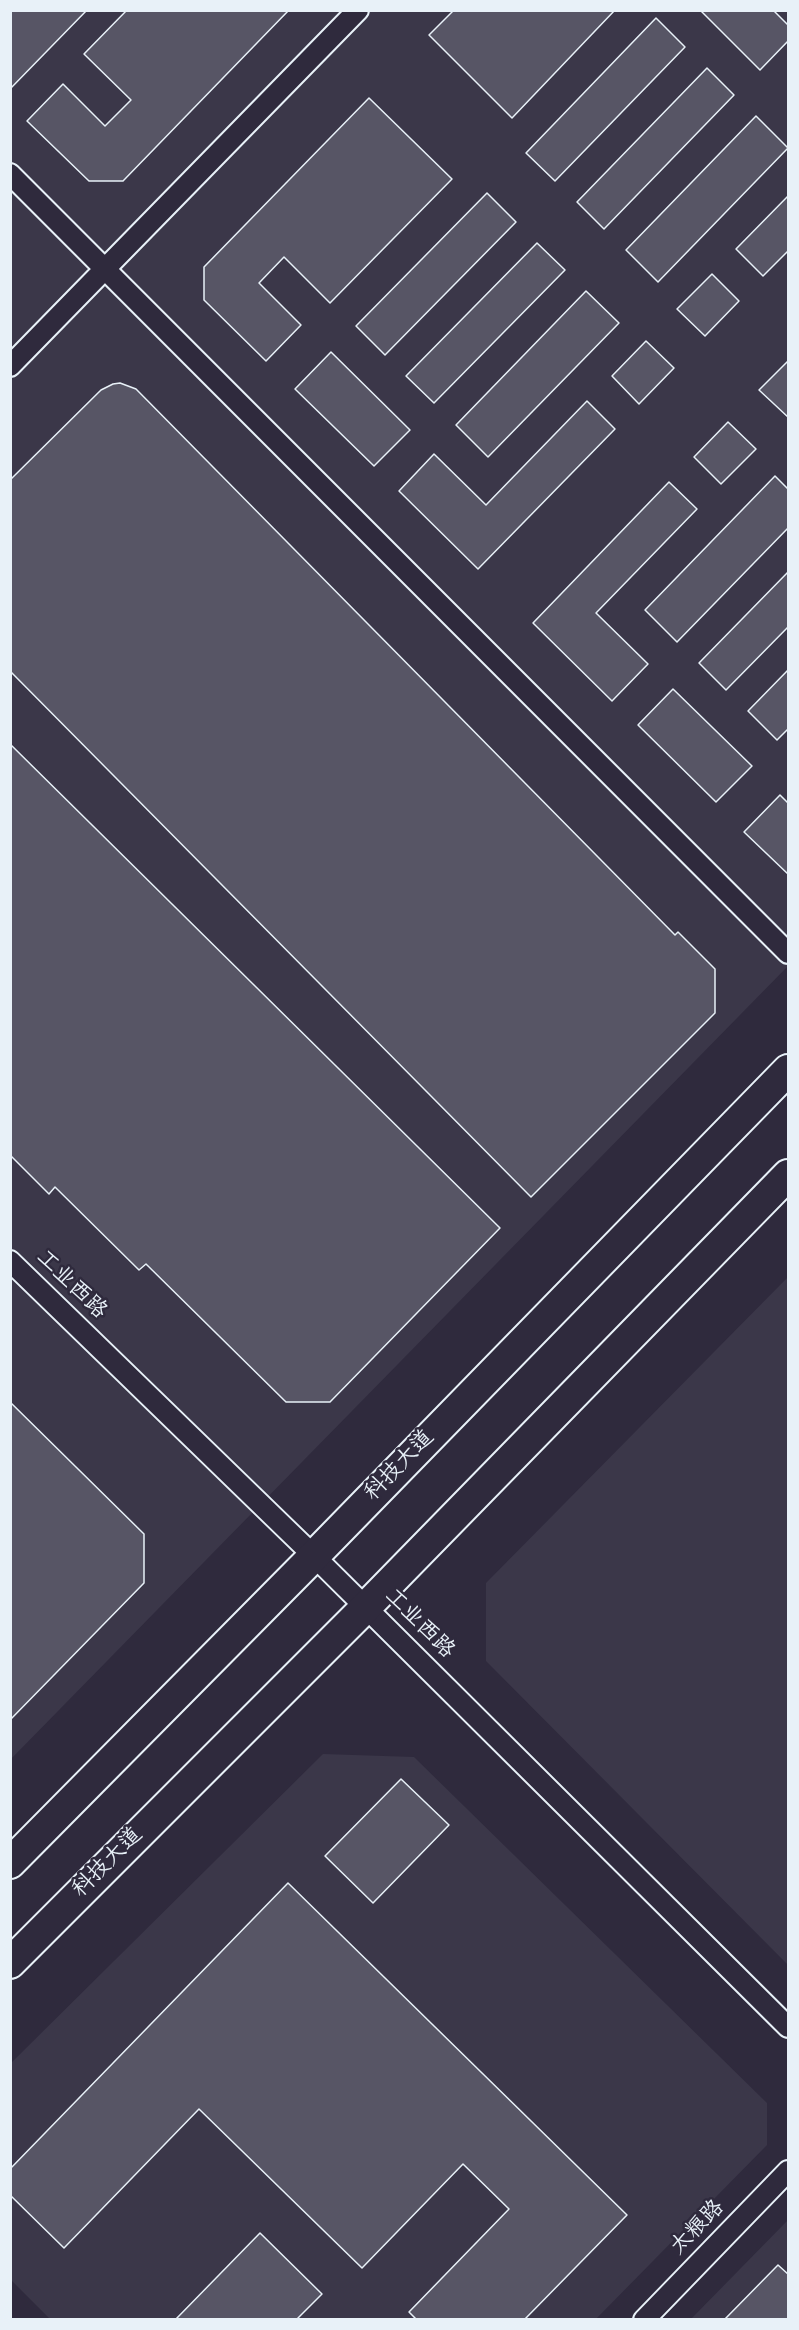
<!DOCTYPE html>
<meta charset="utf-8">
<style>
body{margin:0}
#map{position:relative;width:799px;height:2330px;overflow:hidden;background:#2f2a3d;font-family:"Gochi Hand",sans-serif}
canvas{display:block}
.frame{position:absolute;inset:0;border:12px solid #e8f1f8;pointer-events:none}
</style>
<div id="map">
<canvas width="799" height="2330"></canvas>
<div class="frame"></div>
</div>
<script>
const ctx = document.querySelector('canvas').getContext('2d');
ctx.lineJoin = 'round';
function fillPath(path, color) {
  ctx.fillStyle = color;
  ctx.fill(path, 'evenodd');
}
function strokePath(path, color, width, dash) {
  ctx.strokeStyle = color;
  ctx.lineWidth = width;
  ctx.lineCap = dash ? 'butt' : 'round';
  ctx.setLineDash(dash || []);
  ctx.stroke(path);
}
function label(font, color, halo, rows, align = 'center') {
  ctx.font = font + ' "Gochi Hand","LXGW WenKai TC",sans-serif';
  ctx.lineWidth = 5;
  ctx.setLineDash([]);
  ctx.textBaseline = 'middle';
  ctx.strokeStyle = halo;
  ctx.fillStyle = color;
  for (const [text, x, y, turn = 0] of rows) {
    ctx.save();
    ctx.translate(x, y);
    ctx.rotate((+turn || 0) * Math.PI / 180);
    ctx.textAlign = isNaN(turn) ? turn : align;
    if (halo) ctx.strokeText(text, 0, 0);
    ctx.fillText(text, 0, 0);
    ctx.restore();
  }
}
fillPath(new Path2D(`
 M11,11H788V966L11,1759Z
 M788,1277V1965L486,1661V1583Z
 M323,1754L414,1757L767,2103V2145L596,2319H50L11,2280L10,2064Z
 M788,2220V2319H691Z`), '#3b3749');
const building = new Path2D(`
 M10,10H87L10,89Z
 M127,10H289L123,181H89L27,121L63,84L105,126L131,100L84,54Z
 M454,10H615L512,118L429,35Z
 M700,10H773L789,26V40L760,70Z
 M656,18L685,47L555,181L526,153Z
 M707,68L734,95L604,229L577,202Z
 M369,98L452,179L330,303L284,257L259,283L301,325L266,361L204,300V267Z
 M756,116L788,148L658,282L626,250Z
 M487,193L516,222L385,355L356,326Z
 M789,195V250L763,276L736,249Z
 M537,243L565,270L434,403L406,376Z
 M712,274L739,301L705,336L677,309Z
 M586,291L619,323L488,457L456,425Z
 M646,341L674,368L639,404L612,376Z
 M331,352L410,430L374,466L295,389Z
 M789,360V418L759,390Z
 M120,383L136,389L675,935L678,932L715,969V1013L531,1197L10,671V480L101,390L113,384Z
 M587,401L615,429L478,569L399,491L434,454L486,505Z
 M728,422L756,449L721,484L694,457Z
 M775,476L789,490V527L677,642L645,610Z
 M669,482L697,509L596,613L648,664L612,701L533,623Z
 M789,571V626L726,690L699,663Z
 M789,669V728L777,740L748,711Z
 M673,689L752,766L716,802L638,725Z
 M10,744L500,1228L330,1402H286L146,1264L139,1270L55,1187L49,1194L10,1155Z
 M780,795L789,804V875L744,832Z
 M10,1402L144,1534V1583L10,1720Z
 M401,1779L449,1825L373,1903L325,1856Z
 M288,1883L627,2215L525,2319H416L409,2312L509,2209L463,2164L362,2268L199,2109L64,2248L10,2195V2169Z
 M260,2233L322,2294L297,2319H176Z
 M778,2265L789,2275V2319H725Z`);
fillPath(building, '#575565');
strokePath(building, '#e8f1f8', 1.5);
const minor = new Path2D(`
 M10,174L788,953
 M10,366L358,10
 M10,1261L314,1556L788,2027
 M644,2320L788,2171`);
const primary = new Path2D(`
 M10,1863L314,1556L788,1070
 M10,1963L366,1607L788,1175`);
strokePath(minor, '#e8f1f8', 24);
strokePath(primary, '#e8f1f8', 34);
strokePath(minor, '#2f2a3d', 20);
strokePath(primary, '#2f2a3d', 30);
label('22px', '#e8f1f8', '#2f2a3d', [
 ["工业西路",70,1286,44],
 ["科技大道",401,1467,-46],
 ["工业西路",418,1625,45],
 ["科技大道",109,1864,-45],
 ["太粮路",699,2229,-46]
]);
</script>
